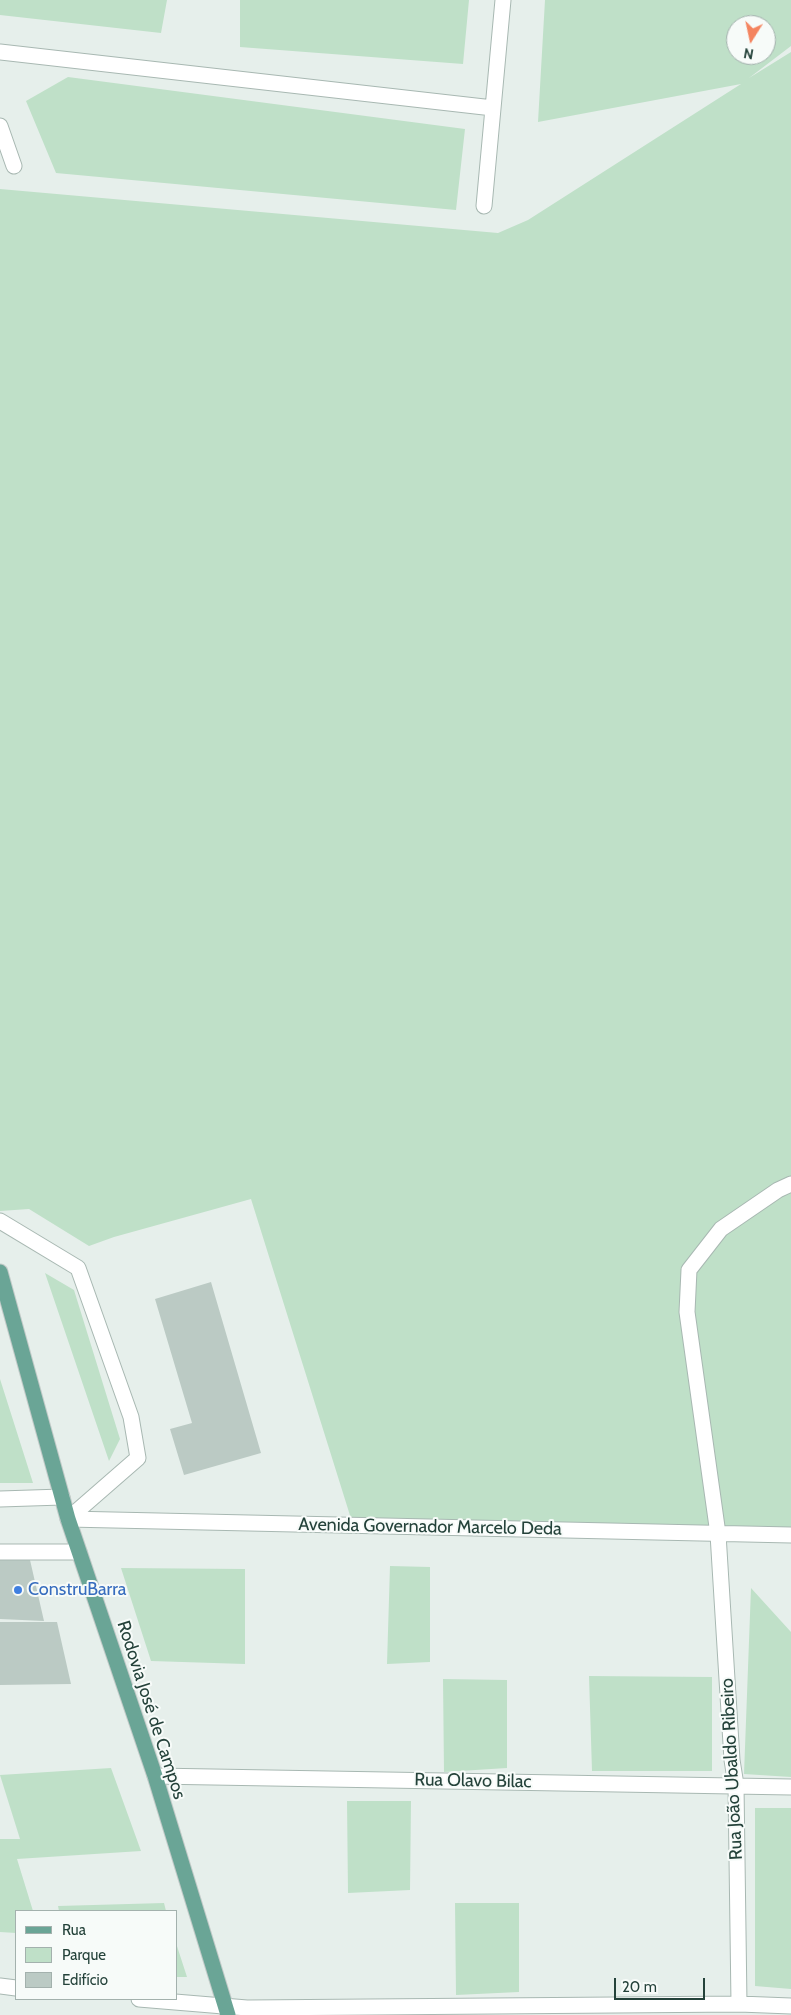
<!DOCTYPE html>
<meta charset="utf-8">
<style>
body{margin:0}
#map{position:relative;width:791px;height:2015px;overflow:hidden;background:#e6efeb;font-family:Cabin,sans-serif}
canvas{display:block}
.legend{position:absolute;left:15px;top:1910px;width:162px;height:90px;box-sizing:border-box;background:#f7fbf9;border:1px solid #a3b1ad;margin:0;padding:6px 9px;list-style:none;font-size:15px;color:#24423a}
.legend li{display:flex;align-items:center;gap:10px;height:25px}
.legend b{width:25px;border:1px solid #a3b1ad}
.north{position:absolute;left:726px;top:15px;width:50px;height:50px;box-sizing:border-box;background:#f7fbf9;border:1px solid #a3b1ad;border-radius:50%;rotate:190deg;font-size:14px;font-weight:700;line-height:20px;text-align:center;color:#24423a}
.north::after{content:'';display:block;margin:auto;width:18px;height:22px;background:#f4845f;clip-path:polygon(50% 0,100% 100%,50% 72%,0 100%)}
.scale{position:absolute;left:614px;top:1978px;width:91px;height:22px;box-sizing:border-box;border:2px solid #24423a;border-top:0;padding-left:6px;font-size:15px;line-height:18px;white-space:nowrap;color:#24423a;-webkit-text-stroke:4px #f7fbf9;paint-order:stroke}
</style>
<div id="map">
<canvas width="791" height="2015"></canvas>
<ul class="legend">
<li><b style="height:6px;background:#6aa596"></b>Rua</li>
<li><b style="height:14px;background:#bfe0c8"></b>Parque</li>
<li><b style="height:14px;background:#bbcac4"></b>Edifício</li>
</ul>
<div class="north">N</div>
<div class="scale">20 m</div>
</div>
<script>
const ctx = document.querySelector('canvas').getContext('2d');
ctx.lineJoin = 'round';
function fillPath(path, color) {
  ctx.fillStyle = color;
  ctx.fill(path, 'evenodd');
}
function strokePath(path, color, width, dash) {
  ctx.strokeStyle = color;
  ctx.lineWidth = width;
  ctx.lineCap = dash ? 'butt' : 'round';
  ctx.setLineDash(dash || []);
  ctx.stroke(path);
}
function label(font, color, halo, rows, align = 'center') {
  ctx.font = font + ' Cabin,sans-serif';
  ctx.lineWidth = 4;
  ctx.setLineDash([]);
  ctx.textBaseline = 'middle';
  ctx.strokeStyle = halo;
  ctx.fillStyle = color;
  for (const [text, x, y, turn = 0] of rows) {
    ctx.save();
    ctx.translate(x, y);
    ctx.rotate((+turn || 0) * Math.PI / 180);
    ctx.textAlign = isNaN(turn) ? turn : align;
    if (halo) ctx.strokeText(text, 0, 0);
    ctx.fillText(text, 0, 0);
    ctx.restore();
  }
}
fillPath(new Path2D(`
 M0,0H167L161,33L0,15Z
 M240,0H469L463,64L240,47Z
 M545,0H791V46L749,78L791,52V1528L353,1525L251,1199L114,1237L89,1246L29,1209L0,1211V189L498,233L528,220L741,84L538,122ZM736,25H766V55H736Z
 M68,77L465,129L456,210L56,173L26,101Z
 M45,1273L74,1290L120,1439L109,1461Z
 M0,1379L33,1483H0Z
 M390,1566L430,1567V1662L387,1664Z
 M121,1568L245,1569V1664L151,1661Z
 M751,1588L791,1632V1777L744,1774Z
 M589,1676L712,1677V1771H592Z
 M443,1679L507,1680V1768L444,1772Z
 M111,1768L141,1851L17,1859L33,1911H16V1933L0,1932V1839H20L0,1775Z
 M347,1801H411L410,1890L348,1893Z
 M755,1808H791V1989L755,1986Z
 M164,1903L166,1911H59L58,1906Z
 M455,1903H519V1992L456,1995Z
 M176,1943L187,1977H176Z`), '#bfe0c8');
fillPath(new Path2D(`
 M211,1282L261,1453L184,1475L170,1429L192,1423L155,1299Z
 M0,1560H30L44,1621L0,1619Z
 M0,1622H57L71,1684L0,1685Z`), '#bbcac4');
const minor = new Path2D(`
 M0,52L493,108
 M0,126L14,166
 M484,206L503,0
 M0,1221L78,1268L131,1417L138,1458L68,1519
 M0,1499L62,1497
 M68,1519L791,1535
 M0,1552H79
 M155,1776L791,1787
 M0,1986L16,1988
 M139,1999L247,2008L739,2004L791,2006
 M739,2004L736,1785L732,1760L718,1534L687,1312L689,1270L721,1229L778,1190L791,1184`);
const major = new Path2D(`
 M0,1272L68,1519L155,1776L228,2015`);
strokePath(minor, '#a8b8b2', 17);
strokePath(major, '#c2cac8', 17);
strokePath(minor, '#fff', 15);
strokePath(major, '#6aa596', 15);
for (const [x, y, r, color] of [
 [18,1590,5,"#3f7fe0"]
]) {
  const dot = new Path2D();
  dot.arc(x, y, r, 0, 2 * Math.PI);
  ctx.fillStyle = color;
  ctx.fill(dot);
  strokePath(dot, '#f7fbf9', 2);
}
label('18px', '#24423a', '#f7fbf9', [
 ["Avenida Governador Marcelo Deda",430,1527,1],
 ["Rodovia José de Campos",151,1710,72],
 ["Rua João Ubaldo Ribeiro",732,1769,-93],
 ["Rua Olavo Bilac",473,1781,1]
]);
label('18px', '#366cbe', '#f7fbf9', [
 ["ConstruBarra",28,1590]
], 'left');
</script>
